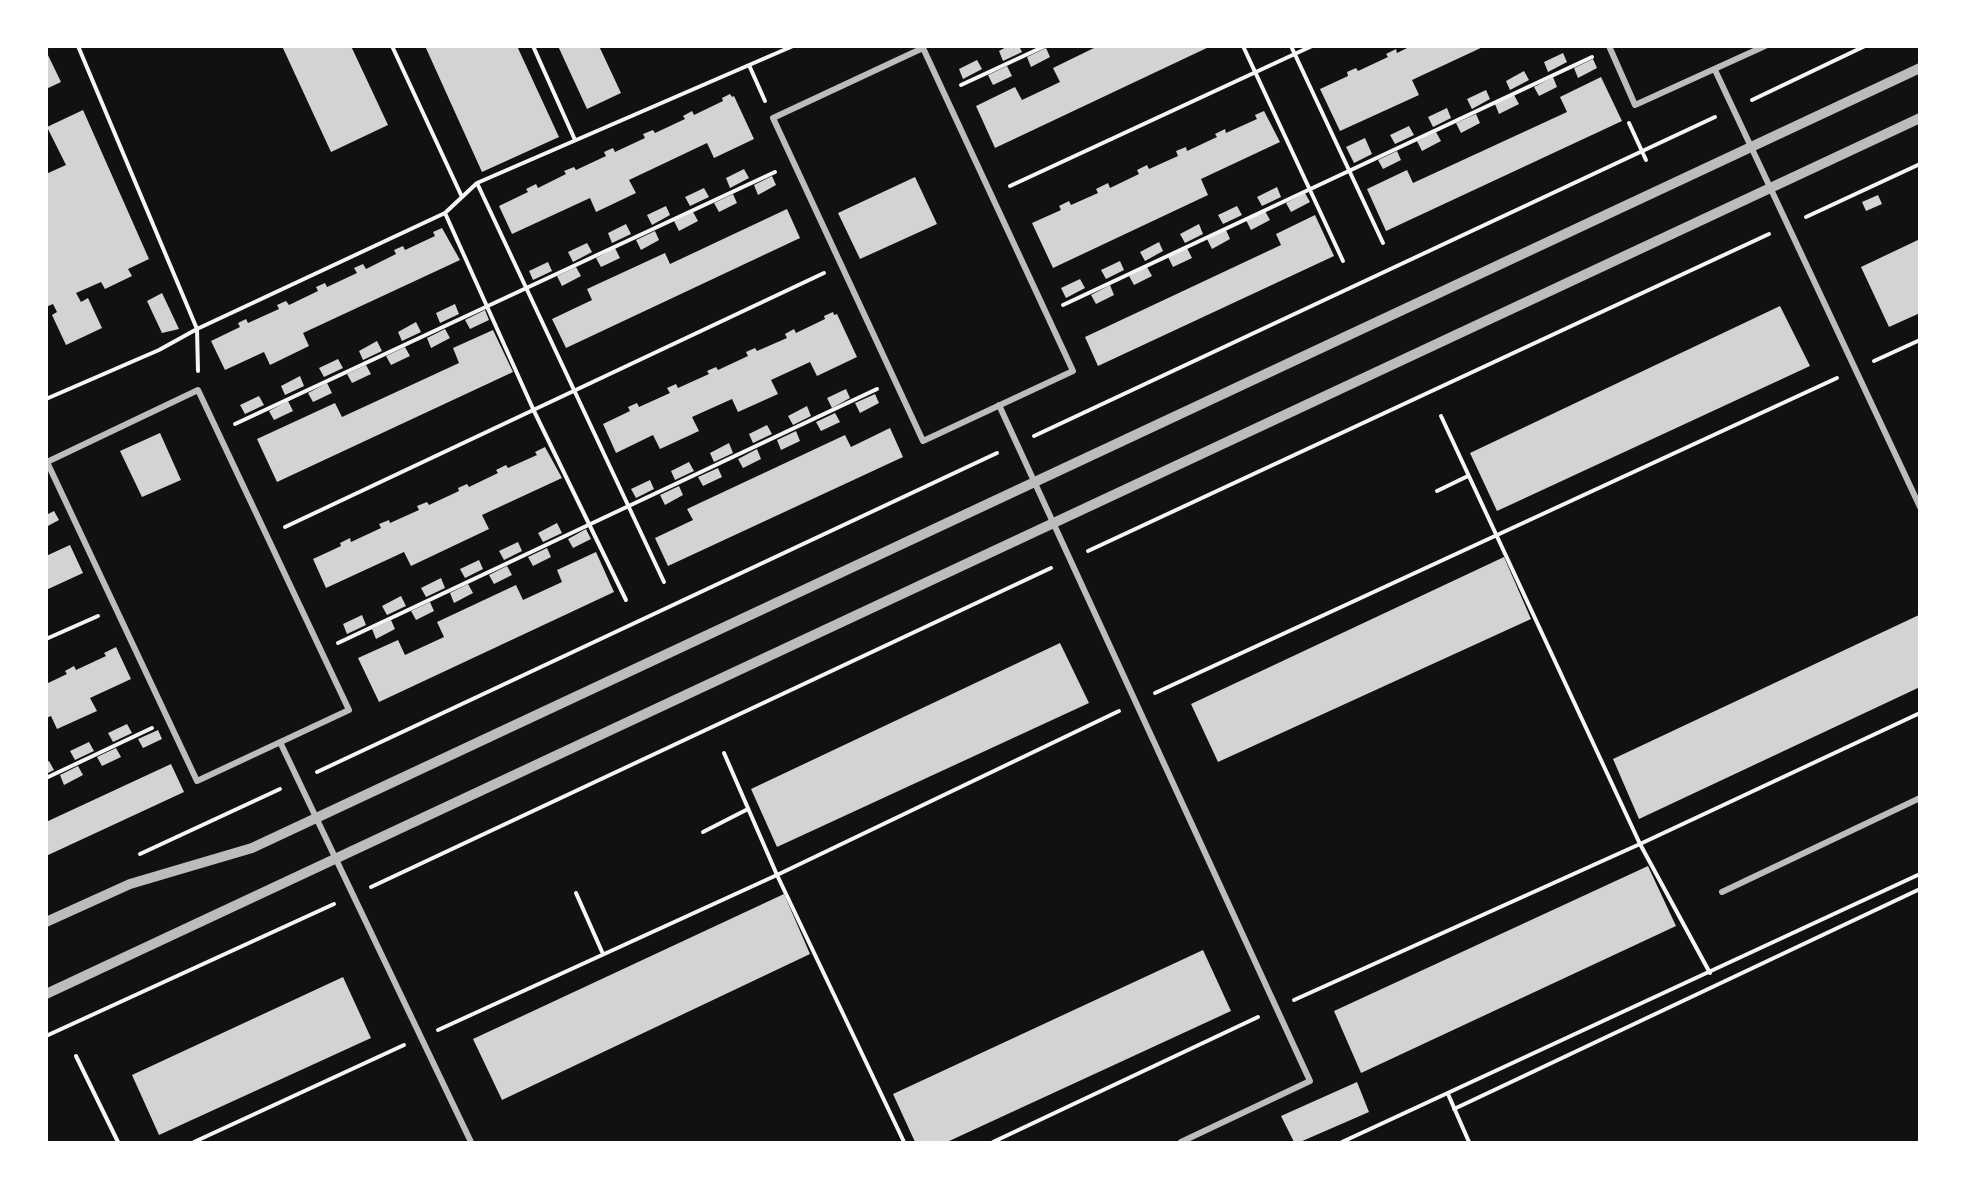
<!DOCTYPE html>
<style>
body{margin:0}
#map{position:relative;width:1966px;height:1189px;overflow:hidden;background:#111;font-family:"Fira Sans",sans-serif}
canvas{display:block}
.frame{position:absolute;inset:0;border:48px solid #fff;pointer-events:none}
</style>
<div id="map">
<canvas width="1966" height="1189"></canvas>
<div class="frame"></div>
</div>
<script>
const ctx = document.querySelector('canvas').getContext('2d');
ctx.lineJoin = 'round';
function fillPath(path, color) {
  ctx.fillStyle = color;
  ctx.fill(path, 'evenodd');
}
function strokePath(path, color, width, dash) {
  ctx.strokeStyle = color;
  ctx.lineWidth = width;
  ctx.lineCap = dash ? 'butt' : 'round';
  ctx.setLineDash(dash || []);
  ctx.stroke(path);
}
fillPath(new Path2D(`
 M282,46H351L388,125L331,152Z
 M425,46H517L559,137L482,172Z
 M558,46H599L621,93L587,109Z
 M1008,46H1019L1022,52L1003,61L999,51Z
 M1098,46H1211L995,148L976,106L1015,87L1022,100L1060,82L1053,68Z
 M1411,46H1485L1412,80L1419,95L1340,131L1320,89L1348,76L1347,72L1356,68L1358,71L1388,57L1386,54L1396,49L1397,53Z
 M1046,48L1050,57L1031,67L1027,57Z
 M46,51L61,82L46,89Z
 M1563,53L1567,62L1548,72L1544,62Z
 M1593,59L1597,68L1578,78L1574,68Z
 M977,60L982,69L963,79L959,69Z
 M1007,66L1012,76L993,85L988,75Z
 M1524,71L1529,80L1510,90L1506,81Z
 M1553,77L1557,87L1539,96L1534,87Z
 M1601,77L1622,121L1386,231L1367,189L1407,170L1413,183L1567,112L1560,97Z
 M1486,90L1490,99L1472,109L1467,99Z
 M730,94L732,97L734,96L754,139L714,158L707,143L629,180L636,193L596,212L590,198L512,234L499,206L528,192L526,189L536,184L538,188L566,174L564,171L574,167L576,170L606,156L604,152L613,148L615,152L645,138L643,134L653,130L655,133L685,119L683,116L692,111L694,115L723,101L722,98Z
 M1514,95L1519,104L1499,114L1495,104Z
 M1447,108L1451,118L1433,127L1428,117Z
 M83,110L149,259L128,269L132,276L105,289L101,282L76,293L81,302L88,298L102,328L66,345L52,315L57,312L53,304L46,307V174L66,165L47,127Z
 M1264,111L1280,142L1201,179L1208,195L1053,268L1032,223L1061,210L1059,206L1069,201L1071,205L1098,193L1096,189L1108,183L1110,188L1139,174L1137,170L1147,165L1149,169L1178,156L1176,151L1186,147L1187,151L1217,137L1215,134L1225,129L1226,133L1257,119L1255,115Z
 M1476,114L1480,123L1461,133L1456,123Z
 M1409,126L1414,135L1395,144L1390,135Z
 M1436,132L1441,141L1422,151L1417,141Z
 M1365,138L1372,154L1354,163L1346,147Z
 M1397,151L1401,160L1383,169L1378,160Z
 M744,169L749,178L730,188L726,178Z
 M772,176L776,185L758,195L754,185Z
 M915,177L937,224L860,259L838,213Z
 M1277,187L1281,197L1262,206L1257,197Z
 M704,188L709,197L690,206L685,197Z
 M1305,193L1310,202L1291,212L1286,203Z
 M733,194L737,203L719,212L714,203Z
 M1878,195L1882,204L1866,211L1862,202Z
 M666,206L670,215L652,225L647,215Z
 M1237,206L1242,215L1223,224L1218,215Z
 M787,209L800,238L566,348L552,319L592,300L587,289L665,253L670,264Z
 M1265,211L1270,220L1251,230L1246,220Z
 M693,212L698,221L679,231L674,221Z
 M1315,215L1334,256L1098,366L1085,337L1281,245L1276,234Z
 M626,224L631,234L612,243L608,233Z
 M1199,224L1203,234L1185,243L1180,234Z
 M442,228L460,260L303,333L309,346L270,365L264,352L225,370L211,341L240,327L238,323L246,319L248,323L279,309L277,305L286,301L289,305L318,291L316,287L325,283L327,287L357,273L354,268L363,264L366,269L396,254L394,250L403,246L405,250L435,236L433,232Z
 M1226,230L1230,239L1212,249L1207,239Z
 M655,231L659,240L641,250L636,240Z
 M1920,239V313L1889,327L1861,267Z
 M1159,242L1163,251L1145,261L1140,252Z
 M587,243L592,252L573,262L568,252Z
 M615,248L620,258L601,267L596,258Z
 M1187,248L1192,258L1173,267L1168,257Z
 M1120,261L1124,270L1106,279L1101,270Z
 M548,262L552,271L533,280L529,271Z
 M576,267L581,276L562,286L557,276Z
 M1147,267L1152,276L1134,285L1129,276Z
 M1080,279L1085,288L1066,298L1061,288Z
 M1110,285L1114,295L1096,304L1091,295Z
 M162,293L179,329L162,333L147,301Z
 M455,304L459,314L440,323L436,313Z
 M1780,306L1810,366L1497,511L1470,453Z
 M485,310L489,320L470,329L465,320Z
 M833,312L834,315L837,314L857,357L817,376L810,362L771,380L778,394L738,412L732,399L692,417L699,431L660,449L653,435L616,453L603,424L630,411L628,407L637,403L639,407L670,393L667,388L676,384L678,388L709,374L707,371L716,367L718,370L748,356L746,352L755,348L757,351L787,338L785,334L794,329L796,333L825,319L824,316Z
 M416,322L421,332L402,341L398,332Z
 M445,329L450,338L431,348L427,338Z
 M493,330L513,372L277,482L257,439L335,403L342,417L459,363L453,348Z
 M377,341L382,351L363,360L359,351Z
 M405,347L410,356L391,365L386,356Z
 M338,359L343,368L324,377L319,368Z
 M366,365L371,374L352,383L347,374Z
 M300,376L304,386L285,395L281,386Z
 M327,383L332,393L313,402L308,393Z
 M846,389L850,398L832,408L827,398Z
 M875,394L879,403L860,413L855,403Z
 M259,396L264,405L245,414L240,405Z
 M288,401L293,411L274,420L269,411Z
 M807,406L811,416L793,425L788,416Z
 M835,413L840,422L821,431L816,422Z
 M767,425L772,434L753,443L749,434Z
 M890,428L903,457L668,566L655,538L693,520L687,509L845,435L851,447Z
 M796,431L800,441L781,450L777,440Z
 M160,433L181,480L142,497L120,451Z
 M729,443L733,453L714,462L710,453Z
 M545,447L562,478L482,515L489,529L411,566L404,552L326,588L313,559L341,546L340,543L350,538L351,542L381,528L379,524L389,520L390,523L419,510L417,506L427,502L429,505L459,491L458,488L467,484L469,487L498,473L496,470L506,465L508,468L537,455L535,452Z
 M757,449L761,459L743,468L738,459Z
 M689,462L694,471L675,480L671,471Z
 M718,468L722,477L703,486L698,477Z
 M650,480L654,489L636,498L631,489Z
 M679,486L683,495L665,505L660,495Z
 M54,511L59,520L46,527V515Z
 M557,523L562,533L543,542L538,533Z
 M586,529L591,539L573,548L568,539Z
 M518,542L522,551L504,560L499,551Z
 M70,545L83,573L46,590V556Z
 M547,548L551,557L533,566L528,557Z
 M596,552L614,592L379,702L358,658L398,640L405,655L444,637L437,622L516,585L523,600L562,582L557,570Z
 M1504,557L1531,619L1218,762L1191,704Z
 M479,560L483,569L465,578L460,569Z
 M507,566L512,575L494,584L489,575Z
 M441,578L445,588L426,597L421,588Z
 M468,584L473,593L454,603L450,593Z
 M401,596L406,606L387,615L382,606Z
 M430,602L434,611L416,620L411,611Z
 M362,615L366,625L347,634L343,624Z
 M1919,615L1920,687L1639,819L1613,759Z
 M391,620L395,629L376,639L372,629Z
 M1060,643L1089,703L777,847L751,789Z
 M116,647L131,679L90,698L97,711L57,729L51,716L46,718V684L67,674L65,671L74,666L76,670L106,656L104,653Z
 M127,724L132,733L113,742L108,733Z
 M158,730L162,739L143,748L138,739Z
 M89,742L94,751L75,760L70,751Z
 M116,748L121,757L102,766L97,757Z
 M49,761L54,770L46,774V762Z
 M171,764L184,792L46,856V822Z
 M78,766L83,775L64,785L60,775Z
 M1648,866L1676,926L1361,1073L1334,1011Z
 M784,894L810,954L502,1100L473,1039Z
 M1203,950L1231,1011L947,1142H915L893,1094Z
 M343,977L371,1038L159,1135L132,1075Z
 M1357,1082L1369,1112L1300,1142H1294L1281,1116Z`), '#d3d3d3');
strokePath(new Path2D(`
 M392,46L462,197
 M533,46L575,140
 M1243,46L1343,261
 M1291,46L1383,243
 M749,65L765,101
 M961,85L1045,46
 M1752,100L1865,46
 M1629,123L1646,160
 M477,183L664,582
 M1010,186L1312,46
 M445,213L534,411L626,600
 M1806,217L1920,164
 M1063,305L1592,57
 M1874,361L1920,340
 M198,371L197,329L445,213L477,183L793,46
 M46,399L159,350L197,329L78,46
 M1441,416L1640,844L1710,973
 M235,424L775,172
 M1034,436L1715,117
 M1437,491L1468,476
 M285,527L824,273
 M1088,551L1769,234
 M46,639L98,616
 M338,643L877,389
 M1155,693L1837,378
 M724,753L777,875L904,1142
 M317,772L997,453
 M46,778L152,728
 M703,832L748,809
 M140,854L280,789
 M371,887L1051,568
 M576,893L603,954
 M1294,1000L1640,844L1920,713
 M438,1030L777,875L1119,711
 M46,1036L334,904
 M76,1056L118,1142
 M1448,1094L1469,1142
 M1454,1109L1920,889
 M194,1142L404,1045
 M993,1142L1258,1017
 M1342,1142L1920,874`), '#f5f5f5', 4);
strokePath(new Path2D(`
 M1609,46L1635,105L1765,46
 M923,48L1073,371L923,441L773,118Z
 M1715,70L1920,507
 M198,390L349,710L197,781L47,462Z
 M999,405L1310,1081L1181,1142
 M280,742L471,1142
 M1722,892L1920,798`), '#bcbcbc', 6);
strokePath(new Path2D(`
 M46,922L130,884L252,848L1920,68
 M46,994L1920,118`), '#bcbcbc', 10);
</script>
